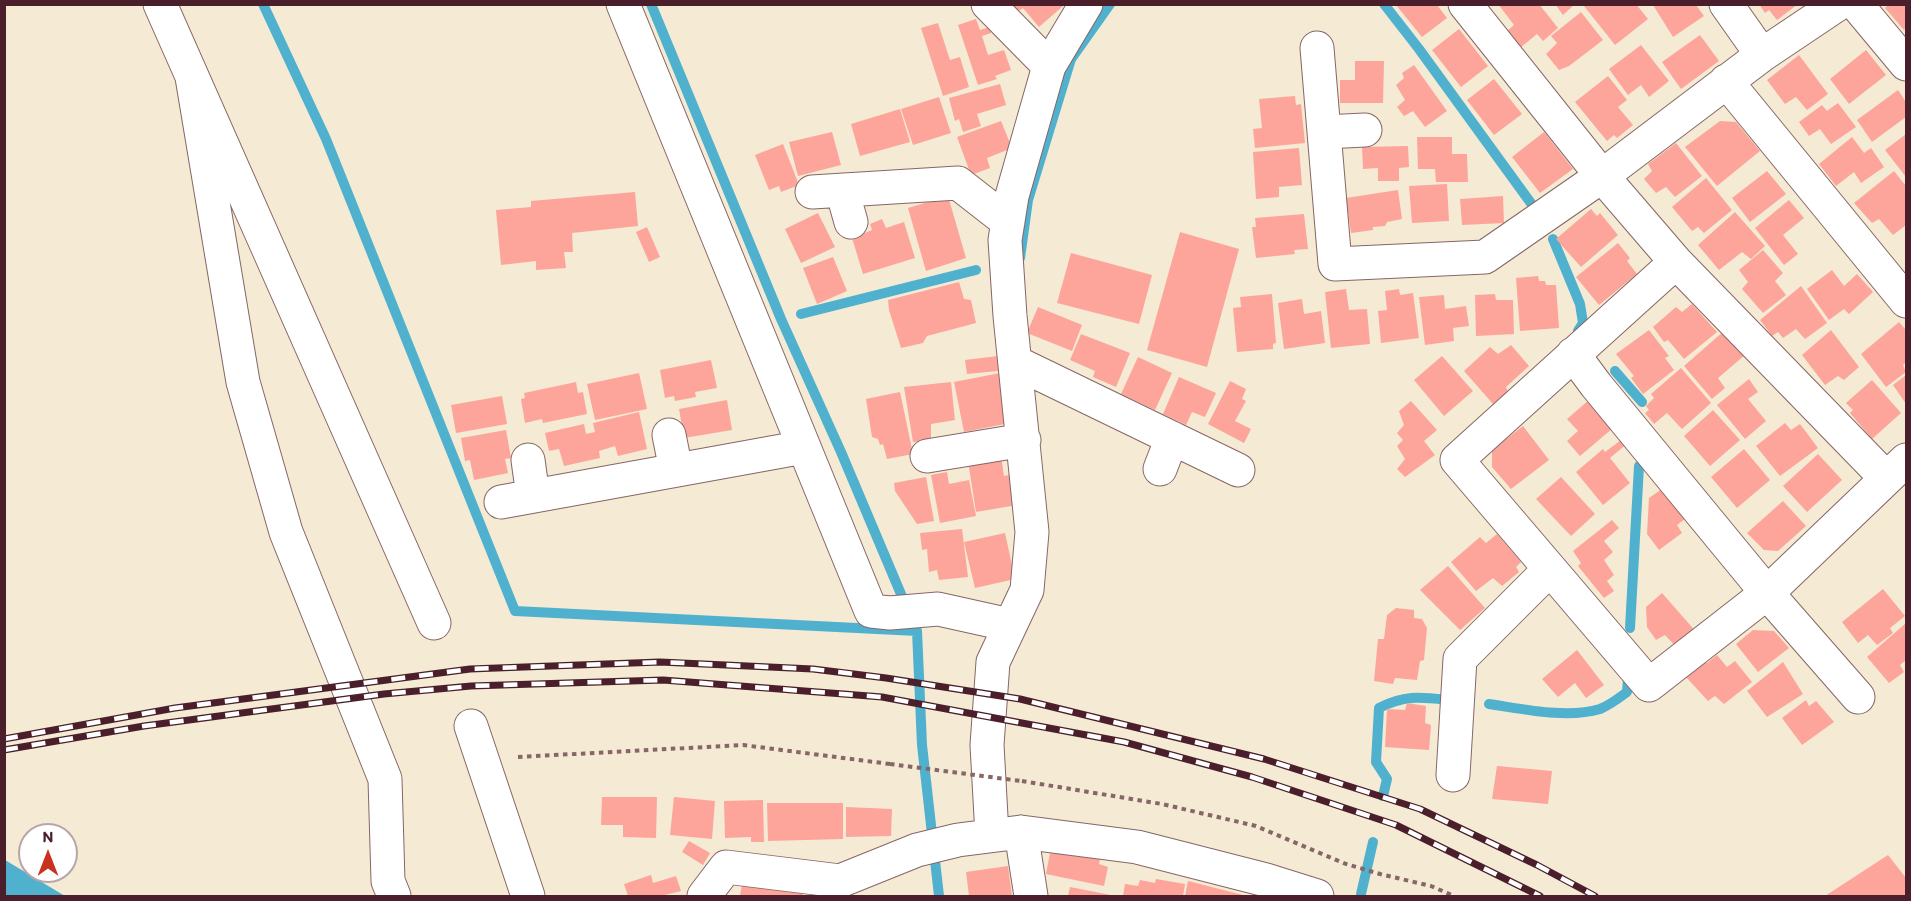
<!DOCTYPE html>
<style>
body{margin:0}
#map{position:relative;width:1911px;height:901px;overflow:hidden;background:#f5ead4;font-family:Itim,sans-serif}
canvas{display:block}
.frame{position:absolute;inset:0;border:6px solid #4a1f2b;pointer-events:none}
.north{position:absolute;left:18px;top:823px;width:60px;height:60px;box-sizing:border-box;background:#fff;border:2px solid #b7a5aa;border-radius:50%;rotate:0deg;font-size:16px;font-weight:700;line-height:24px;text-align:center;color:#4a1f2b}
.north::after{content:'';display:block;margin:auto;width:21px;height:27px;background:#c8321e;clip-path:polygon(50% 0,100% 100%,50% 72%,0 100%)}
</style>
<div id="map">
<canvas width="1911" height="901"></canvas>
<div class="frame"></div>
<div class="north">N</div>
</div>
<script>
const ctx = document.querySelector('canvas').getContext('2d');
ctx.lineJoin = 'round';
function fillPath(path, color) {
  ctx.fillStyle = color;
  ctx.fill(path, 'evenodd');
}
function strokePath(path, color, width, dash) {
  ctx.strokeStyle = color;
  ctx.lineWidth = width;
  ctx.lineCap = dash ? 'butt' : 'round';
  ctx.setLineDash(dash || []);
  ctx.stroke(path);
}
fillPath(new Path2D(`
 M4,860H5L65,896H5Z`), '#50b1ce');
strokePath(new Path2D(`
 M263,4L326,139L515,611L917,631
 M651,4L781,319L841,452L906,606
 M1384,4L1419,49L1533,206
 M1553,239L1580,304L1583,323L1578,331
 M1020,258L1028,200L1071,59L1110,4
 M801,314L976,270
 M1615,371L1642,402
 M915,626L917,631L922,745L939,896
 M1630,628L1639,466
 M1489,704C1523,709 1567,719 1600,709C1610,705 1619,698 1627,692L1628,678
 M1383,796L1387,779L1376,762L1379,708C1404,695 1420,697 1448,700
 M1361,894L1373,842`), '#50b1ce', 10);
fillPath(new Path2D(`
 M1011,4H1062L1063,6L1039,27L1023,8L1017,12Z
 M1498,4H1539L1558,28L1543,41L1537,34L1520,48L1507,31L1514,25Z
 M1555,4H1575L1563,15Z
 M1586,4H1636L1648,19L1615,45L1584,6Z
 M1759,4H1798L1777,20L1769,10L1765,13Z
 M1889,4H1906V28L1904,30L1885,8Z
 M1396,5H1437L1447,18L1422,37Z
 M1653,5H1696L1704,16L1673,37Z
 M1581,12L1603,40L1569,66L1559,70L1546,54L1557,43L1551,36Z
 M976,19L980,30L989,27L991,33L982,36L988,55L1004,50L1011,70L995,76L997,79L978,85L958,25Z
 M938,23L950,60L960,57L969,87L943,96L921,28Z
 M1459,29L1488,66L1461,87L1432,50Z
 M1700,35L1719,61L1681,89L1662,62Z
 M1641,45L1669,81L1649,97L1641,85L1628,95L1609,69Z
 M1866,50L1886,75L1849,104L1830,79Z
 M1799,55L1828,94L1807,110L1796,97L1785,104L1767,80Z
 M1355,61H1384L1383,103H1340V80H1355Z
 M1414,65L1447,111L1425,127L1413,111L1404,116L1397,107L1405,100L1396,85L1404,78L1402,73Z
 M1608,76L1627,100L1618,107L1633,125L1617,138L1614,135L1607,141L1575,102Z
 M1494,79L1522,114L1494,135L1467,100Z
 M1000,84L1006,105L977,114L981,126L963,132L959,119L955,121L949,98Z
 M1898,90L1906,102V117L1872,142L1857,120Z
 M1295,96L1296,105L1301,104L1305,143L1255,148L1253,129L1262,128L1259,99Z
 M939,97L951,133L913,145L901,109Z
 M1838,103L1856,127L1831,144L1820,129L1809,136L1799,122L1822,105L1827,111Z
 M900,109L910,142L860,156L851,124Z
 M1001,121L1012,148L987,158L990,168L971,175L957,137Z
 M1720,121L1736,122L1760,151L1717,186L1685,147Z
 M832,132L841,165L798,176L789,142Z
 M1544,132L1573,169L1540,193L1512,157Z
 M1906,134V177L1885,150Z
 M1417,137H1452V154H1467L1468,182H1436L1435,169H1418Z
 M1852,137L1864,153L1871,148L1884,167L1861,183L1854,172L1836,186L1819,164Z
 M1676,143L1702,176L1675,197L1666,187L1656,193L1644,179L1652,171L1648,164Z
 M783,144L799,185L781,192L779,186L769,190L755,155Z
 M1408,146L1409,167L1399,168V181H1378V168L1363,169L1362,147Z
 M1299,148L1302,185L1279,187V197L1256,199L1253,152Z
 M1767,171L1786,194L1750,222L1732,198Z
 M1894,171L1906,186V225L1893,235L1879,219L1872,223L1854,203Z
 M1706,178L1732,210L1704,233L1698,227L1692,231L1672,207Z
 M1447,184L1449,221L1412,223L1409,186Z
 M1398,190L1402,219L1387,222L1385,226L1373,227V230L1351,233L1346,198Z
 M635,192L638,226L572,233L573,252H564L566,268L536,270V261L501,265L496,210L531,207V201Z
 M948,196L966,258L926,271L908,208Z
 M1503,196L1504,223L1462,225L1460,199Z
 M1789,200L1804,218L1783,235L1798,254L1784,265L1755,228Z
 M1591,209L1597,216L1600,213L1618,235L1581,267L1556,239Z
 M1735,212L1765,246L1751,259L1742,252L1719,270L1698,245Z
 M818,213L835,247L801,263L785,229Z
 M1304,214L1308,249L1294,250L1295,254L1256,258L1252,227H1256L1255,218Z
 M882,219L886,228L904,222L915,258L863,274L852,238L872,230L870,224Z
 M647,227L660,257L649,262L636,232Z
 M1180,232L1239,249L1207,367L1147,350Z
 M1618,243L1630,258L1627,261L1637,274L1599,305L1576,277Z
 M1763,250L1783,273L1775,281L1786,295L1763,313L1742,289L1748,282L1739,270Z
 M1071,253L1152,275L1139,324L1057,303Z
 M833,257L847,291L817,304L803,268Z
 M1832,270L1844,286L1857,274L1873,292L1849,314L1844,309L1829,320L1807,289Z
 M1538,276L1539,281H1545L1546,285H1556L1559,328L1520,331L1516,278Z
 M959,282L964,299L971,300L976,323L927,336L923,343L901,348L889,310L888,300Z
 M1801,286L1827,323L1805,339L1796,329L1783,338L1778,332L1772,336L1760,320Z
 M1346,289L1349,310L1367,309L1370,344L1331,348L1325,292Z
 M1399,289L1400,295L1413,293L1419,338L1381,343L1378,311L1387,310L1385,291Z
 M1272,294L1276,343L1273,344V349L1237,352L1233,308L1241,307L1240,297Z
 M1495,294L1496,300H1513L1514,334L1476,336L1475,295Z
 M1444,295L1445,309L1466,306L1469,326L1453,328L1454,341L1425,345L1419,297Z
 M1302,299L1304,314L1321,311L1325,343L1284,349L1278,303Z
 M1692,304L1717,332L1684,359L1668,340L1664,342L1653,327L1676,307L1682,312Z
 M1038,307L1082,325L1072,351L1027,333Z
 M1899,322L1906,330V362L1903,365L1906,372L1886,387L1861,354Z
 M1649,330L1669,356L1665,358L1674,370L1643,394L1631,378L1634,376L1616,354Z
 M1831,330L1859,367L1844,380L1838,376L1825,385L1802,355Z
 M1724,331L1745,355L1718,378L1725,388L1712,399L1684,366Z
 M1081,334L1130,353L1116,387L1093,377L1095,371L1070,360Z
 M1511,345L1529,366L1506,387L1508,392L1493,404L1464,371L1490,347L1498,354Z
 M1006,355L1008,370L967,374L965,360Z
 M1442,356L1473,391L1444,416L1414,380Z
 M1138,357L1172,373L1155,410L1121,394Z
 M711,360L717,388L695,392L696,397L675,401L674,396L665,398L660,370Z
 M1681,368L1711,403L1682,429L1667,413L1654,424L1645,413L1649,410L1646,406L1654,398L1651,394Z
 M639,373L647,409L595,420L587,384Z
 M1000,373L1010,423L964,432L954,382Z
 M1906,375V404L1893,385Z
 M1179,377L1216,393L1205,417L1192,412L1186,425L1163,414Z
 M1749,379L1758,392L1748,399L1766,421L1745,439L1717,405Z
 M1872,380L1901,413L1872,439L1850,413L1853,410L1846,403Z
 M1230,381L1246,389L1242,399L1246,401L1235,421L1251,429L1244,443L1208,424Z
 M576,382L578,393L583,392L587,414L543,423L542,419L525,423L521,399L525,398L524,393Z
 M951,382L955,420L931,424V441L913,442L904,387Z
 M900,392L913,454L887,459L883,444L880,445L878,439L872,437L866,399Z
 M502,396L507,424L456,433L451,405Z
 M727,400L732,430L684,438L679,409Z
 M1589,400L1613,428L1580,456L1567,441L1578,431L1567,419Z
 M1411,401L1437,430L1424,441L1435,455L1405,477L1397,469L1405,459L1397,446L1403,440L1397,433L1404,425L1399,411Z
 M1713,410L1740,440L1710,466L1684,436Z
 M639,412L647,449L618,456L615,446L599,451L600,458L564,466L559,449L549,451L545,433L584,424L586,434L595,432L593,423Z
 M1785,423L1791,430L1800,424L1818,448L1780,476L1756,446Z
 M1523,426L1549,460L1511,489L1492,467V450Z
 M506,430L511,458L505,459L508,473L474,480L470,460L465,461L461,438Z
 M1625,437L1629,442L1610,458L1630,483L1603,505L1576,472L1603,449L1605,452Z
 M1744,449L1770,480L1737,508L1711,477Z
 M1818,454L1842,480L1807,512L1783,486Z
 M1001,456L1004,476L1013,474L1017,505L976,512L968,461Z
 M947,472L949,484L969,480L976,516L940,523L931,475Z
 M926,477L934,521L917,524L895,491L894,483Z
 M1561,477L1595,514L1571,536L1536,499Z
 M1669,484L1690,515L1677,525L1682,533L1659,550L1647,534L1649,498Z
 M1783,501L1806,526L1778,551L1764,550L1747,533Z
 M1612,520L1619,528L1604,541L1613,552L1604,560L1614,575L1607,581L1614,591L1604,598L1578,566L1581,563L1573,551Z
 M962,529L968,577L939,580L937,570L929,572L927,549L922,550L920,533Z
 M1005,533L1015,579L975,588L964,542Z
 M1497,534L1521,562L1516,567L1519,572L1502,586L1493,578L1476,591L1451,562L1480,537L1486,543Z
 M1448,566L1485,608L1460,630L1420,590Z
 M1883,589L1905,616L1890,628L1893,633L1877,645L1868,635L1858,643L1842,622Z
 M1662,593L1698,634L1679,650L1665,635L1656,640L1647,627L1646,607Z
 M1396,608L1414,610V618L1422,619L1427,628L1424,660L1420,661L1417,680L1395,678L1393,684L1374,681L1378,639H1384L1387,615Z
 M1906,623V660L1900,665L1904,672L1889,683L1867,657Z
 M1753,630L1774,631L1789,648L1758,672L1736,644Z
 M1577,650L1604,685L1586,698L1575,683L1558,697L1542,679Z
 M1717,655L1727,667L1735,661L1752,682L1724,704L1715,696L1708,701L1686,677L1704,661L1707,663Z
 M1783,662L1803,694L1767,717L1747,691Z
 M1806,700L1809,706L1816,701L1834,722L1802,745L1782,718Z
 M1407,703L1426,706L1425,723L1431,725L1429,750L1385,747L1387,709L1405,710Z
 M1497,766L1552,771L1548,804L1492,799Z
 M602,797H657L656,838L623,837V825H601Z
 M674,797L715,801L712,839L670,835Z
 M763,800L764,842H751V837L725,838L724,801Z
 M767,803H843V839L768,841Z
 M846,807L892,809L891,836L846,837Z
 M689,841L710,853L703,865L682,852Z
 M1050,853L1100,859L1099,864L1108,867L1104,886L1046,874Z
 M1888,855L1906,878V896H1825Z
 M1008,866L1012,896H969L966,872Z
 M651,875L653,883L676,876L681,891L661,896H628L624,884Z
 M1156,879L1185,884L1183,896H1123L1125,884L1138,886L1140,880L1155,883Z
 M1188,881L1247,896H1185Z
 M742,884L804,889L803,896H740Z
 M1070,887L1111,895V896H1068Z`), '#fda59a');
const minor = new Path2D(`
 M160,4L434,623
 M623,4L871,611L890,613L938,609L1010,625
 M988,4L1049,66
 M1465,4L1602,176L1676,262L1886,478
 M1726,4L1762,55
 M1856,4L1906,64
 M1317,48L1335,264L1485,257L1602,176L1762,55L1838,4
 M192,77L243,382L286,532L385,779L388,881L394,896
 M1726,81L1906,301
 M1324,132L1365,130
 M842,190L851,222
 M812,192L958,183L1008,222
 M1676,262L1457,460L1649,685L1767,593L1906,460
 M1573,354L1596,385L1767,593L1858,697
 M1015,362L1238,470
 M669,435L676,470
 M927,456L1024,440
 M528,460L533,496
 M1160,469L1172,438
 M501,502L804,447
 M471,726L528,896
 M1453,775L1460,659L1550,569
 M1021,832L1031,896
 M992,835L987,745L993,662L1027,590L1032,532L1010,316L1005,240L1012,196L1049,66L1086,4
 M704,896L726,867L840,881L917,850L958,840L1021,832L1137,847L1266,880L1317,896`);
strokePath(minor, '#866666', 35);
strokePath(new Path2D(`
 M518,757L743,745L890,764
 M1022,781L1162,804L1256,826L1346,864L1380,874L1431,886L1454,896`), '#866666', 4, [4.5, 4.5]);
strokePath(minor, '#fff', 33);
const rail = new Path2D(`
 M4,739L175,708L470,669L660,662L813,669L886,678L1020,699L1264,759L1420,809L1537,865L1595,896
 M4,750L144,726L384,694L471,686L663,680L882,697L1124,742L1252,777L1396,825L1540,896`);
strokePath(rail, '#4a1f2b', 7);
strokePath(rail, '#fff', 4.5, [14]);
strokePath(new Path2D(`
 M890,764L1021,781`), '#866666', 4, [4.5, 4.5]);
</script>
